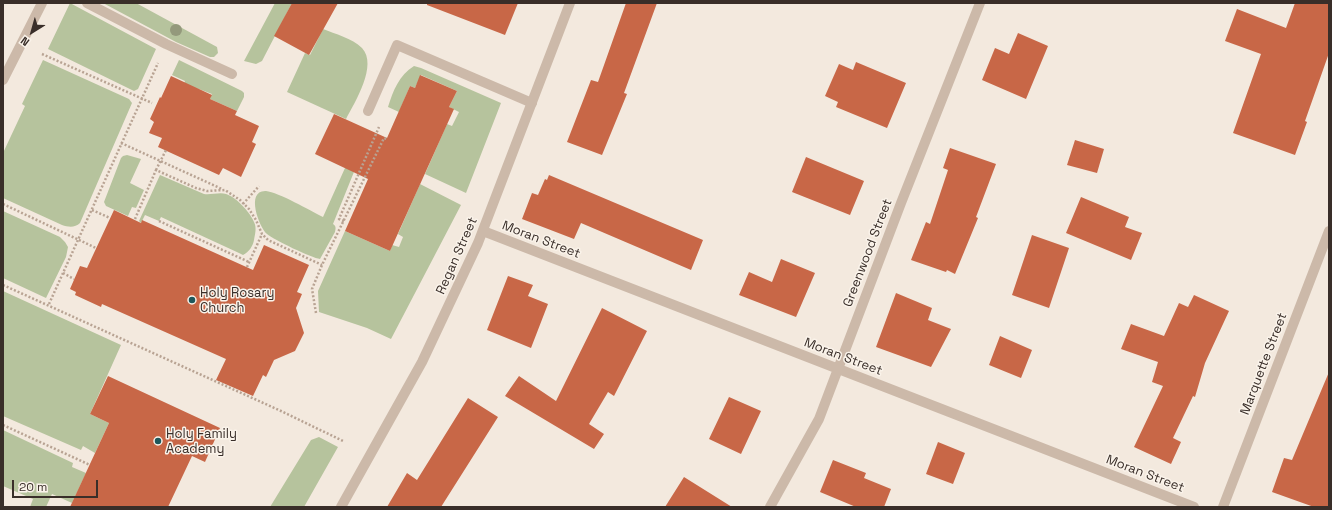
<!DOCTYPE html>
<style>
body{margin:0}
#map{position:relative;width:1332px;height:510px;overflow:hidden;background:#f3e9de;font-family:"Space Grotesk",sans-serif}
canvas{display:block}
.frame{position:absolute;inset:0;border:4px solid #392e29;pointer-events:none}
.north{position:absolute;left:12px;top:12px;width:40px;height:40px;-webkit-text-stroke:3px #faf3ea;paint-order:stroke;rotate:217deg;font-size:11px;font-weight:700;line-height:16px;text-align:center;color:#392e29}
.north::after{content:'';display:block;margin:auto;width:14px;height:18px;background:#392e29;clip-path:polygon(50% 0,100% 100%,50% 72%,0 100%)}
.scale{position:absolute;left:12px;top:480px;width:86px;height:18px;box-sizing:border-box;border:2px solid #392e29;border-top:0;padding-left:5px;font-size:12px;line-height:14px;white-space:nowrap;color:#392e29;-webkit-text-stroke:3px #faf3ea;paint-order:stroke}
</style>
<div id="map">
<canvas width="1332" height="510"></canvas>
<div class="frame"></div>
<div class="north">N</div>
<div class="scale">20 m</div>
</div>
<script>
const ctx = document.querySelector('canvas').getContext('2d');
ctx.lineJoin = 'round';
function fillPath(path, color) {
  ctx.fillStyle = color;
  ctx.fill(path, 'evenodd');
}
function strokePath(path, color, width, dash) {
  ctx.strokeStyle = color;
  ctx.lineWidth = width;
  ctx.lineCap = dash ? 'butt' : 'round';
  ctx.setLineDash(dash || []);
  ctx.stroke(path);
}
function label(font, color, halo, rows, align = 'center') {
  ctx.font = font + ' "Space Grotesk",sans-serif';
  ctx.lineWidth = 3;
  ctx.setLineDash([]);
  ctx.textBaseline = 'middle';
  ctx.strokeStyle = halo;
  ctx.fillStyle = color;
  for (const [text, x, y, turn = 0] of rows) {
    ctx.save();
    ctx.translate(x, y);
    ctx.rotate((+turn || 0) * Math.PI / 180);
    ctx.textAlign = isNaN(turn) ? turn : align;
    if (halo) ctx.strokeText(text, 0, 0);
    ctx.fillText(text, 0, 0);
    ctx.restore();
  }
}
fillPath(new Path2D(`
 M70,3L156,49L138,89L134,91L48,49Z
 M103,3H136L217,47L218,53L214,57H210L176,42Z
 M275,3H292L262,61L256,64L244,61Z
 M323,29C335,34 352,38 362,48C378,65 355,102 346,119L287,92L305,53L310,55Z
 M43,60L129,99L132,103L80,223C75,228 68,227 62,225L3,198V153L25,106L22,104Z
 M179,60L242,91L244,93V97L237,111L210,99L212,94L199,89L183,86L185,81L172,75Z
 M414,66L421,68L501,103L466,193L425,174L447,124L452,126L459,112L449,107L457,91L421,75L415,88L410,86L399,112L388,107C393,91 399,75 414,66Z
 M127,155L141,159L130,183L144,190L136,208L132,207L128,216L106,206L104,202L121,158L123,156Z
 M360,157L333,224C336,226 336,228 335,232L320,259C312,258 274,240 267,234C259,227 245,190 266,191C278,192 311,211 323,217L345,168Z
 M160,175L204,194C211,195 220,192 226,194C236,197 250,212 254,222C257,228 255,234 254,240C253,246 249,252 243,255L239,253L161,217L159,221L145,215L141,223L139,221Z
 M420,184L461,205L391,339L367,328L319,312L318,291L345,231L390,251L392,245L399,247L403,237L398,234Z
 M3,211L60,237L65,242L68,247L66,257L46,298L3,278Z
 M3,291L121,345L90,414L109,423L95,453L83,446L81,450L3,416Z
 M3,430L73,463L72,467L86,473L72,503L52,494L46,507H30L33,499L3,486Z
 M319,437L338,447L304,507H270L311,440Z`), '#b6c39d');
fillPath(new Path2D(`
 M292,3H338L309,55L274,36Z
 M427,3H518L505,35L427,5Z
 M626,3H657L624,93L627,94L602,155L567,142L591,80L598,82Z
 M1295,3H1329V53L1305,121L1307,122L1295,155L1233,133L1261,54L1225,41L1237,9L1286,28Z
 M1018,33L1048,46L1026,99L982,80L995,48L1009,54Z
 M856,62L906,83L887,128L836,107L838,102L825,96L839,64L853,70Z
 M420,75L457,91L449,107L454,109L390,251L345,231L368,179L315,154L334,114L387,138L410,86L415,88Z
 M171,76L212,95L210,99L237,111L235,115L259,126L252,142L256,144L241,177L223,168L219,175L158,147L162,138L149,133L154,122L150,119L160,97L161,98Z
 M1075,140L1104,149L1097,173L1067,165Z
 M950,148L996,164L976,217L978,218L955,274L947,270L946,272L911,260L926,222L930,224L948,170L943,168Z
 M806,157L864,181L850,215L792,192Z
 M549,175L703,240L691,270L581,223L574,239L522,219L532,193L538,195L545,179L547,180Z
 M1081,197L1129,217L1125,227L1142,233L1131,260L1066,233Z
 M114,210L141,223L142,220L253,270L264,245L309,265L297,292L302,294L296,308L304,333L295,351L274,360L266,377L263,375L253,396L216,380L226,359L102,304L101,307L75,295L76,292L70,289L80,266L87,268Z
 M1032,235L1069,248L1049,308L1012,295Z
 M781,259L815,273L796,317L739,295L749,272L772,282Z
 M508,276L533,285L528,296L548,304L531,348L487,330Z
 M896,293L932,308L928,320L951,329L931,367L876,347Z
 M1194,295L1229,311L1205,363L1195,397L1193,396L1173,438L1181,442L1171,464L1134,447L1163,386L1152,382L1158,362L1121,349L1131,324L1164,336L1179,303L1188,307Z
 M602,308L647,331L614,396L608,392L589,424L604,434L594,449L505,396L519,376L556,401Z
 M1000,336L1032,350L1021,378L989,365Z
 M1329,372V507H1314L1272,492L1284,458L1292,460Z
 M108,376L220,428L205,462L192,456L168,507H70L109,423L90,414Z
 M729,397L761,411L741,454L709,439Z
 M468,398L498,417L441,507H387L407,473L417,480Z
 M938,442L965,453L953,484L926,474Z
 M833,460L866,473L864,478L891,489L884,507H856L820,492Z
 M684,477L732,507H665Z`), '#c86747');
strokePath(new Path2D(`
 M42,54L152,103
 M121,143L222,189
 M156,170L166,150
 M3,204L96,248
 M243,204L259,186
 M92,210L110,218
 M135,219L156,170L196,188L207,191L225,190L240,200L249,209L256,220L262,234L268,240L322,265
 M159,221L249,262
 M344,221L339,219L379,127
 M247,267L262,234
 M63,273L74,279
 M3,285L281,411L343,441
 M49,304L158,63
 M316,313L312,289L322,265L384,138L387,139
 M3,425L90,465`), '#b8a393', 2.5, [2, 2]);
strokePath(new Path2D(`
 M87,3L166,44L232,74
 M368,111L397,45L532,103`), '#ccb9a9', 10);
strokePath(new Path2D(`
 M483,231L1194,507
 M341,507L422,362L478,243L570,3
 M770,507L819,419L901,203L980,3
 M1223,507L1329,231`), '#ccb9a9', 10);
strokePath(new Path2D(`
 M3,80L42,3`), '#ccb9a9', 10);
ctx.fillStyle = '#94997c';
for (const [x, y] of [
 [176,30]
]) {
  ctx.beginPath();
  ctx.arc(x, y, 6, 0, 2 * Math.PI);
  ctx.fill();
}
for (const [x, y, r, color] of [
 [192,300,4,"#1e575b"],
 [158,441,4,"#1e575b"]
]) {
  const dot = new Path2D();
  dot.arc(x, y, r, 0, 2 * Math.PI);
  ctx.fillStyle = color;
  ctx.fill(dot);
  strokePath(dot, '#faf3ea', 1.5);
}
label('13px', '#392e29', '#faf3ea', [
 ["Moran Street",541,240,21],
 ["Greenwood Street",868,253,-69],
 ["Regan Street",457,256,-66],
 ["Moran Street",843,357,21],
 ["Marquette Street",1264,364,-69],
 ["Moran Street",1145,474,21]
]);
label('13px', '#392e29', '#faf3ea', [
 ["Holy Rosary",200,293],
 ["Church",200,308],
 ["Holy Family",166,434],
 ["Academy",166,449]
], 'left');
</script>
